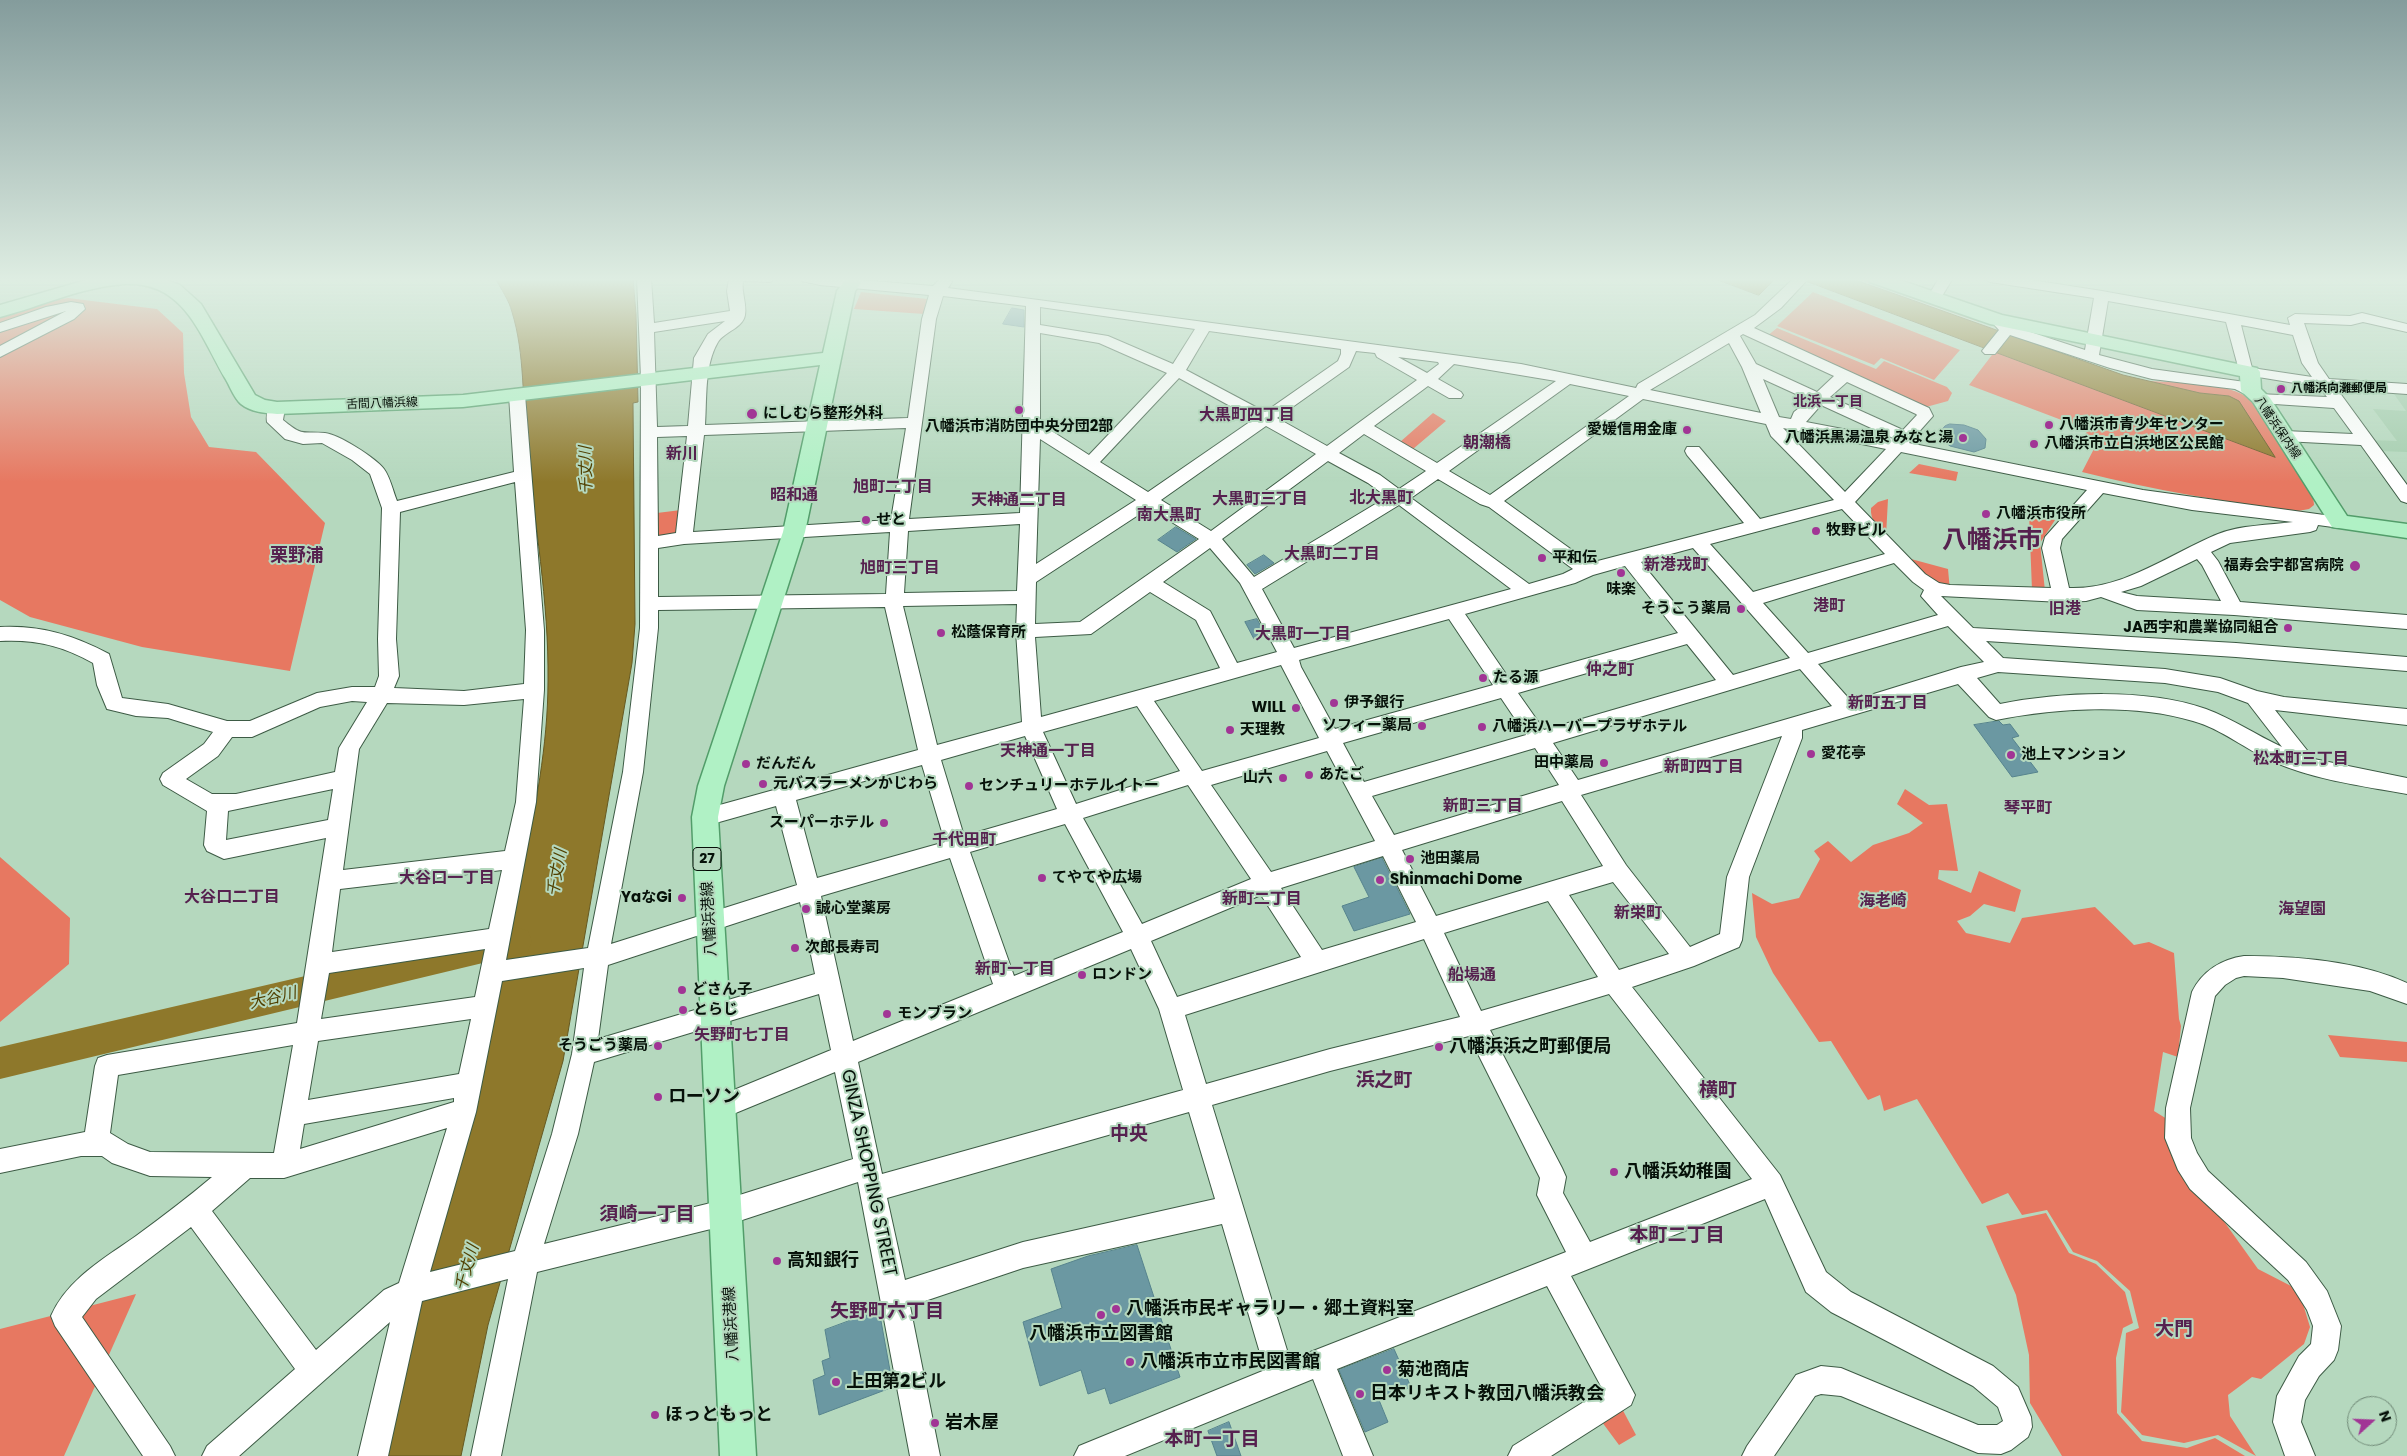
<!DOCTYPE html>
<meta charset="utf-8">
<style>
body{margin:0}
#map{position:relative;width:2407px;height:1456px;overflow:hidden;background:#b5d8be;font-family:Poppins,sans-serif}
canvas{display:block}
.north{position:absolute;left:2347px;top:1396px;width:50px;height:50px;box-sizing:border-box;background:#b5d8be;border:1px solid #6f8876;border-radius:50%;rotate:70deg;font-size:14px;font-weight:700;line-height:20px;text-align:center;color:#061109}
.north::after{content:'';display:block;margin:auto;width:18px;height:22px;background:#a13595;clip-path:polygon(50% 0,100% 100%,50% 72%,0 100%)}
</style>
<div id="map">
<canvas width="2407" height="1456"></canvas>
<div class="north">N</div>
</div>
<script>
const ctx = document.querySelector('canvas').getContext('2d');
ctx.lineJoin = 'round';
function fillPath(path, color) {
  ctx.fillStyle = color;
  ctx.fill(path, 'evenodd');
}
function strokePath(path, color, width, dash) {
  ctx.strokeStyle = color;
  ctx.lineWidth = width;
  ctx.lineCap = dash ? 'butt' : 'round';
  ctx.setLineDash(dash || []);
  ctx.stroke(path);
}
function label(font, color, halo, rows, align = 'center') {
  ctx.font = font + ' Poppins,"Noto Sans JP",sans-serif';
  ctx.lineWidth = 4;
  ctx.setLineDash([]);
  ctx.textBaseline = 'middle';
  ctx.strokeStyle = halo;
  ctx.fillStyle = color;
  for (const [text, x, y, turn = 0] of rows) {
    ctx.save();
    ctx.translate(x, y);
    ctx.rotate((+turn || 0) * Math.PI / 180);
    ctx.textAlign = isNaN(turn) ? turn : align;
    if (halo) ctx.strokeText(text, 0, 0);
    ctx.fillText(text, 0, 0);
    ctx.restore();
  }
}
fillPath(new Path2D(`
 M2394,394L2407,395V452L2379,451L2370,440L2397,441L2373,409L2406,411Z`), '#a4cdae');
fillPath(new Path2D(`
 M1854,278H1867L1982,318L1979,322Z
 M861,292L928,299L924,314L854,309Z
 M1813,292L1960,350L1934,380L1881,358L1874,365L1777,326Z
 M68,298L157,309L183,333L184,373L191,417L209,447L256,452L325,523L290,671L142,647L30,617L0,600V310Z
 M1777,328L1876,369L1884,361L1947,387L1952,393L1948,401L1926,407L1767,336Z
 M1995,351L2274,456L2229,396L2200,393L2146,381C2178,383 2226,381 2252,400L2313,495L2314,505L2309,509L2298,511C2225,502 2154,490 2082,472L2098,441L2085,435L2088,430L1969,385Z
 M1433,413L1446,421L1413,449L1400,442Z
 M1919,464L1958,472L1956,481L1909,473Z
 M1888,499L1886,536C1878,527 1870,521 1871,508L1878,502Z
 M681,510L678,539L649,546V514Z
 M2029,513L2055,520L2040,543L2045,591L2032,590Z
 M1911,559L1948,569L1950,591L1904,562Z
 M1905,789L1929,805L1947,804L1958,871L1939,870L1938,879L1971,893L1979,871L2021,890L2015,912L1984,904L1970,916L1957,921L1966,933L2010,943L2022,918L2095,907L2134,945L2149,942L2174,953L2179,1019L2181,1026L2178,1057L2163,1052L2154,1111L2167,1119L2218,1213L2258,1269L2291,1286L2303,1304L2310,1327L2304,1344L2261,1379L2252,1377L2228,1395L2230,1416L2256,1456L2218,1435L2184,1443L2142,1435L2121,1412L2126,1333L2139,1328L2130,1291L2097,1261L2073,1252L2047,1210L2022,1215L2008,1193L1982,1204L1917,1099L1884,1111L1880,1095L1868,1100L1831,1041L1819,1042L1773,973L1756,937L1752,893L1772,904L1799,898L1820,859L1814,851L1828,841L1851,862L1873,845L1909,833L1923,823L1897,804Z
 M0,857L70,918L69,964L0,1022Z
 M2328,1035L2407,1042V1062L2340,1057Z
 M2046,1213L2069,1253L2096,1264L2125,1292L2133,1323L2123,1328L2116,1358L2117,1413L2142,1441L2187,1448L2215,1438L2245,1456H2062L2030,1403L2029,1355L2016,1295L1986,1226Z
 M136,1294L64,1456H0V1329Z
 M1619,1403L1636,1435L1619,1445L1599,1418Z`), '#e77861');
const water = new Path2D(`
 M495,278H633L636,314L638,402L633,403L635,624L632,663L563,1061L488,1325L461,1456H382L522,872C535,810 548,745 548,681C549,601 534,522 527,443C522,400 525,354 512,312C509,300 501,289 495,278Z
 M1713,278H1776L1759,295Z
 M1798,278H1850L2123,375L2200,393L2229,396L2239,401L2275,457Z`);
fillPath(water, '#8e782b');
strokePath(water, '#655921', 1);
fillPath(new Path2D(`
 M516,927L528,931L532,941L528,951L516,955L0,1079V1047Z`), '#8e782b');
const building = new Path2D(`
 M1012,308L1024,310V327L1003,324Z
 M1950,424L1964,425L1978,430L1986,439L1985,448L1974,452L1950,446L1944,441L1940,432L1945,426Z
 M1176,527L1196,539L1177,552L1158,540Z
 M1264,555L1274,563L1255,574L1247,565Z
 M1257,619L1266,636L1254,639L1245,622Z
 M1999,721L2003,725L2010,724L2019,736L2012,738L2038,772L2012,777L1974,725Z
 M1382,858L1410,914L1354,931L1342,906L1369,897L1354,867Z
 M1137,1245L1180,1377L1110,1404L1105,1388L1088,1394L1081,1370L1040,1386L1023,1322L1062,1308L1051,1269L1088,1256Z
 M879,1310L893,1387L819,1415L813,1380L825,1375L822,1361L830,1358L825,1330Z
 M1394,1349L1411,1387L1379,1400L1388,1422L1365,1432L1339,1370Z
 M1229,1422L1241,1456H1217L1208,1431Z`);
fillPath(building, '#6b98a2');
strokePath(building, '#56838d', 1);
const minor = new Path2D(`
 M637,278H651L654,323L730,311L727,291L729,278H777L770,282L743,281C741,292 747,304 745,315C743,328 724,332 718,342C704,366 707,398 705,425L908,418L922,319L929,295L820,285L802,281L800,278H837L933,286L940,279L947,278L952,282L948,288L1521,364L1636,388L1638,384L1755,315L1794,278H1809L1781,308L1754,328L1929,408L1933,416L1909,443L2143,490L2346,518L2349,522L2346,526L2340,528L2318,525L2316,530L2310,532L2230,543L2211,552L2218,561L2240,602L2407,615V629L2234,615L2137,610L2101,597L2086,601L2062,602L1941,596L1973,628L2236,643L2407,657V671L2236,657L1986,641L2003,658L2165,669L2220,678L2257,691L2284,697L2407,709V725L2275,710L2314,759L2407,778V794C2362,786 2316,780 2274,762C2246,750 2222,729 2193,721C2134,703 2055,708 1996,720L1989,717L1958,684L1802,730V738L1749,877L1742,940L1739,947L1694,966L1632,987L1780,1175L1826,1272L1851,1292L1993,1366L2018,1387L2031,1417L2032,1427L2028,1437L2011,1450L2001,1454L1978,1453L1841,1396L1821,1394L1815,1396L1774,1456H1742L1747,1446L1796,1375L1821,1366L1841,1368L1978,1425H1997L2003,1421L1998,1407L1973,1386L1831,1312L1806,1292L1765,1199L1571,1276L1635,1395L1631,1405L1551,1456H1508L1513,1446L1603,1390L1547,1286L1337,1369L1373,1456H1343L1313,1379L1125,1456H1074L1079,1446L1265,1370L1222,1224L1023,1268L910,1306L940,1456H910L858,1182L727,1225L537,1272L501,1456H471L508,1279L422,1301L388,1456H358L390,1322L239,1456H202L207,1446L295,1369L191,1227L96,1299L82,1317L170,1446L175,1456H143L55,1326L51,1316C67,1279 105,1258 136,1236C162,1217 187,1198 212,1177L150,1176L112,1163L102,1156H81L0,1173V1149L85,1132L95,1066L98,1058L107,1055L297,1023L326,838L224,859L207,851L204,845L207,811L163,785L160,779L163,773L204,744L213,732L168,718L136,716L107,709L97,685L93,663C63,646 35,639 0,641V627C40,625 74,635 109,654L122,698L168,704L227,721H250L317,693L352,687H375L379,676L378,639L382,508L370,474L352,460L322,443L303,444L285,439L267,422C266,415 267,411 271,405H283L285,408L283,420C304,437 301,431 325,433C338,434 376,458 384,469C390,477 393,491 397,501L514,472L509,395L511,392H523L525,395L544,630V690L536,802L506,960L588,948L623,772L640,628L641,378ZM943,296L1026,306L1020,513L909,519L936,319ZM1040,307L1195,329L1173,364L1108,336L1040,325ZM725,321L708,334L694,358L688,426L657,427L654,332ZM1209,331L1341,349V354L1338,361L1265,412L1186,370ZM1040,333L1099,343L1167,373L1089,455L1047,428L1040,427ZM1743,334L1834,376L1817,392L1756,364L1740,336ZM1729,343L1742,367L1761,413L1650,390ZM1356,351L1375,353L1377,357L1417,380L1327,446L1277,418L1349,367ZM1398,357L1438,362L1439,364L1427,373ZM1454,364L1556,381L1437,463L1374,426L1428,386L1449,398H1461L1463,395L1461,392L1438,379ZM1179,378L1254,419L1148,492L1100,462ZM1763,379L1809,400L1794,412L1791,419L1779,417ZM1847,382L1916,414L1917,415L1903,430L1830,397ZM1570,384L1629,396L1490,495L1449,471ZM1643,399L1766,424L1771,436L1834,500L1760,519L1699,447H1687L1685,451L1687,455L1744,523L1590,563L1504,501ZM1821,405L1895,439L1806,422ZM1266,426L1316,454L1211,531L1161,500ZM906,428L891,520L693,532L704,435ZM1783,428L1886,449L1845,492ZM1364,434L1426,471L1399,489L1380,475L1339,453ZM687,436L676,533L658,536L657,437ZM1040,439L1136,500L1036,564ZM1901,452L2087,490L2045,537L2042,548L2051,588L1950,585L1939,583L1925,574L1855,502ZM1328,461L1368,483L1387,497L1254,577L1222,539ZM1438,479L1480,504L1489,507L1573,569L1563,574L1529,584L1411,498ZM515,482L526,630L524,684L464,691L394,688L399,676L396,639L400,512ZM2103,493L2192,510L2293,522C2269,525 2241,525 2218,534C2169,554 2124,590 2069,588L2060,548L2062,539ZM1399,505L1511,589L1294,648L1262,589ZM1149,508L1199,539L1080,622L1035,624L1036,582ZM1842,509L1885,554L1753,592L1710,544ZM1020,524L1017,591L904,593L908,531ZM890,532L886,594L658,597V548L684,544ZM1210,548L1240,583L1277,652L1237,663L1210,611L1163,582ZM1693,548L1790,658L1733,675L1641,562ZM2197,559L2202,565L2221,601L2137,596L2121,592L2141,586ZM1894,563L1913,582L1924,590L1921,596L1938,615L1808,653L1763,603ZM1625,566L1678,633L1510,680L1465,614L1575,583L1593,575ZM1150,592L1196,620L1220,668L1041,717L1035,637L1091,634ZM1017,604L1016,631L1022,722L937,745L903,606ZM885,607L918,750L698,811L694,817L698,823L705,826L776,806L797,885L611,944L643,772L658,628V610ZM1449,619L1493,685L1335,729L1301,667L1299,660ZM1948,626L1984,662L1961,667L1851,701L1818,664ZM1687,644L1716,680L1544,730L1518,693ZM1281,665L1319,738L1202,771L1154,701ZM1800,669L1832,706L1578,780L1553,743ZM1998,672L2165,683L2218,692L2248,703L2282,747C2256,735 2233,719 2206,709C2147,688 2061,692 2000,704L1977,678ZM1501,698L1526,735L1364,782L1343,743ZM524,699L516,802L505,851L343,870L359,749L387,703L464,705ZM352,701L367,702L339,748L335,772L236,794H212L186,779L218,756L232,737H252L320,707ZM1137,706L1180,771L1076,804L1043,732ZM1025,736L1057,809L964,836L941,760ZM1782,736L1727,877L1720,934L1690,947L1626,865L1581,795ZM1535,748L1559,785L1394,835L1372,796ZM1327,751L1375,841L1271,872L1211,785ZM922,765L945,842L817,878L796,800ZM1188,785L1251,879L1142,924L1083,818ZM333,789L328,820L226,840L228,811ZM1562,801L1603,866L1436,916L1402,850ZM1065,824L1123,932L1014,976L970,852ZM1383,856L1416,922L1322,950L1281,888ZM950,858L993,984L853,1041L821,896ZM502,870L489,929L332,952L340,889ZM1613,882L1669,954L1619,970L1569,895ZM1261,895L1301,957L1177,997L1151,941ZM1548,901L1598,977L1481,1011L1444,933ZM800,902L815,974L598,1039L608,965ZM1424,939L1460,1017L1330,1049L1206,1084L1185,1015ZM485,949L475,997L321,1019L329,973ZM1131,949L1159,1009L1183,1090L882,1174L858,1062ZM584,968L572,1054L552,1134L515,1251L430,1272L476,1112L502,981ZM819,994L831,1050L712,1099L709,1107L712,1115L721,1119L835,1072L853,1159L727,1199L544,1244L578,1134L594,1062ZM1609,994L1752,1179L1590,1242L1563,1193L1566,1177L1562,1168L1490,1030ZM471,1019L459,1074L308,1100L318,1041ZM1469,1036L1540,1178L1537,1195L1566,1252L1290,1360L1212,1105L1330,1071ZM293,1045L274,1153L150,1152L128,1144L110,1133L118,1075ZM454,1098V1102L300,1149L304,1124ZM1189,1112L1215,1199L1023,1242L905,1280L887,1198ZM447,1128L399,1283L384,1290L316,1350L212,1211L250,1178H284Z
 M1939,278H1953L1939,301H1929L1927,298Z
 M1983,278H2019L2102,291L2290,325L2288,318L2295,314L2350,316L2362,313L2407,324V332L2363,322L2351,325L2304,323L2318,363L2329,379L2407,384V394L2337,389L2407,485V503L2401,501L2361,445L2284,441L2278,440L2276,436L2278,432L2284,431L2353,434L2334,408L2260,403L2254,401L2252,398L2254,395L2245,394L2235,389L2152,379L2110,368L2010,335L1995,354H1985L1982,351L1999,330L1990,320L1997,316L2002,317L2012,326L2085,350L2094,298L1990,282ZM2108,301L2226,322L2240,374L2319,387L2327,397L2257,394L2259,391L2245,382L2152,369L2099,355ZM2241,325L2293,335L2302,363L2312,377L2252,368Z
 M71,302L83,304L85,309L74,319L0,357V346L66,311L0,332V323L46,307Z
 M2244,956C2297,956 2359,961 2407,983V1004L2370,991L2283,978L2244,976L2236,978L2225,985L2215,996L2190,1108L2191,1138L2197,1153L2208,1171L2306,1262L2327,1291L2341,1326L2338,1350L2334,1360L2319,1376L2305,1400L2301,1422L2315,1456H2285L2273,1422L2277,1396L2299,1356L2311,1344L2313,1326L2307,1310L2288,1280L2190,1189L2178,1170L2165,1138L2166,1108L2192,992C2202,971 2222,959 2244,956Z`);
const major = new Path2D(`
 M93,278H161L180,285L201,304L255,395L265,400L277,402L463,395L823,353L837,291L846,279H858L861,283L855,291L805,532L724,786L718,817L756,1456H720L692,817L698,786L783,532L820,365L463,407L277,414C265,413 251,412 241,404C234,398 230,386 225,378C200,335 184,281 125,284C81,287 42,306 0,317V305Z
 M1867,278H1894L2002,315L2257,368L2260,372L2261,389L2270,398L2347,516L2407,524V538L2332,527L2253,402L2241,391L2240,376L1990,324L1870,282Z`);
strokePath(minor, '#3d5b45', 2);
strokePath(major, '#529d6a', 3);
fillPath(minor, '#fff');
fillPath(major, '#b0f1c5');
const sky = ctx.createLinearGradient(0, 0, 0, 482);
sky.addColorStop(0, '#849c9c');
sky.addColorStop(0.58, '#deede2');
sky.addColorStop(1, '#deede200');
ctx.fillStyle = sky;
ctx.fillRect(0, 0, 2407, 482);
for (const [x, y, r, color] of [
 [2281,389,5,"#a13595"],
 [1019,410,5,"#a13595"],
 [752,414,6,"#a13595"],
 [2049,425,5,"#a13595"],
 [1687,430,5,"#a13595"],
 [1963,438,5,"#a13595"],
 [2034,444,5,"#a13595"],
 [1986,514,5,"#a13595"],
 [866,520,5,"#a13595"],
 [1816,531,5,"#a13595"],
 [1542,558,5,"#a13595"],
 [2355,566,6,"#a13595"],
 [1621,573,5,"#a13595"],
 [1741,609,5,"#a13595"],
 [2288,628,5,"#a13595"],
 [941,633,5,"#a13595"],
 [1483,678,5,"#a13595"],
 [1334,703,5,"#a13595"],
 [1296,708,5,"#a13595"],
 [1422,726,5,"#a13595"],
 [1482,727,5,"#a13595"],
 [1230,730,5,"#a13595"],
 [1811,754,5,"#a13595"],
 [2011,755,5,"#a13595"],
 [1604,763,5,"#a13595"],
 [746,764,5,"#a13595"],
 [1309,775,5,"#a13595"],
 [1283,778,5,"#a13595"],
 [763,784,5,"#a13595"],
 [969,786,5,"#a13595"],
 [884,823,5,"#a13595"],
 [1410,859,5,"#a13595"],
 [1042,878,5,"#a13595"],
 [1380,880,5,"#a13595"],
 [682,898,5,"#a13595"],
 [806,909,5,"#a13595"],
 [795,948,5,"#a13595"],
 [1082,975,5,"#a13595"],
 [682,990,5,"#a13595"],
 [683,1010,5,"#a13595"],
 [887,1014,5,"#a13595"],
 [658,1046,5,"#a13595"],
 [1439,1047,5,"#a13595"],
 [658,1097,5,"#a13595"],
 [1614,1172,5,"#a13595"],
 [777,1261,5,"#a13595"],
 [1116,1309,5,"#a13595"],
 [1101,1315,5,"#a13595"],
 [1130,1362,5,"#a13595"],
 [1387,1370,5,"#a13595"],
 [836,1382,5,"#a13595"],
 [1360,1394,5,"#a13595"],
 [655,1415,5,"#a13595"],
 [935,1423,5,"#a13595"]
]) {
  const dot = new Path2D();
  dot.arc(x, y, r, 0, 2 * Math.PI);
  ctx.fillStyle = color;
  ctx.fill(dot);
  strokePath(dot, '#b5d8be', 2);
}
label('bold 12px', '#061109', '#b5d8be', [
 ["八幡浜向灘郵便局",2291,389]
], 'left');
label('12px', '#061109', '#b5d8be', [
 ["舌間八幡浜線",382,404,-2],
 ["八幡浜保内線",2277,428,56]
]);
label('bold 14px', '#56214f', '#b5d8be', [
 ["北浜一丁目",1828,402]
]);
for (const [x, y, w] of [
 [707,859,28]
]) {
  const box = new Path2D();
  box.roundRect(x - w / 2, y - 11.5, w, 23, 4);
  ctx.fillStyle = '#b5d8be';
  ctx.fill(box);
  strokePath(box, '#061109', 1);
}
label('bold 14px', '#061109', null, [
 ["27",707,859]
]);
label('bold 15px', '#061109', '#b5d8be', [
 ["にしむら整形外科",763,414],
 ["八幡浜市青少年センター",2059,425],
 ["八幡浜市消防団中央分団2部",1019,427,"center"],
 ["愛媛信用金庫",1677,430,"right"],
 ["八幡浜黒湯温泉 みなと湯",1953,438,"right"],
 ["八幡浜市立白浜地区公民館",2044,444],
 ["八幡浜市役所",1996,514],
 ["せと",876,520],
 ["牧野ビル",1826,531],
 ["平和伝",1552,558],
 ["福寿会宇都宮病院",2344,566,"right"],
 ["味楽",1621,590,"center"],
 ["そうこう薬局",1731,609,"right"],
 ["JA西宇和農業協同組合",2278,628,"right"],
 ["松蔭保育所",951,633],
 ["たる源",1493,678],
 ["伊予銀行",1344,703],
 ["WILL",1286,708,"right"],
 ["ソフィー薬局",1412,726,"right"],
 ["八幡浜ハーバープラザホテル",1492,727],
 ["天理教",1240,730],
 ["愛花亭",1821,754],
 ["池上マンション",2021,755],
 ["田中薬局",1594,763,"right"],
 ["だんだん",756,764],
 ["あたご",1319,775],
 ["山六",1273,778,"right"],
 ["元バスラーメンかじわら",773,784],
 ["センチュリーホテルイトー",979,786],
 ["スーパーホテル",874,823,"right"],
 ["池田薬局",1420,859],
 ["てやてや広場",1052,878],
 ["Shinmachi Dome",1390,880],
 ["YaなGi",672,898,"right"],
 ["誠心堂薬房",816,909],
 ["次郎長寿司",805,948],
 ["ロンドン",1092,975],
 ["どさん子",692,990],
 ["とらじ",693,1010],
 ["モンブラン",897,1014],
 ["そうごう薬局",648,1046,"right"]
], 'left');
label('15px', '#061109', '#b5d8be', [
 ["八幡浜港線",710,919,-93],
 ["八幡浜港線",732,1324,-93]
]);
label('bold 16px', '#56214f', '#b5d8be', [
 ["大黒町四丁目",1247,416],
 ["朝潮橋",1487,444],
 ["新川",682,455],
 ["旭町二丁目",893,488],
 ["昭和通",794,496],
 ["北大黒町",1381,499],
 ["大黒町三丁目",1260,500],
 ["天神通二丁目",1019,501],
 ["南大黒町",1169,516],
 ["大黒町二丁目",1332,555],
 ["新港戎町",1676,566],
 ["旭町三丁目",900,569],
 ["港町",1829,607],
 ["旧港",2065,610],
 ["大黒町一丁目",1303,635],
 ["仲之町",1610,671],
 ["新町五丁目",1888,704],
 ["天神通一丁目",1048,752],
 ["松本町三丁目",2301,760],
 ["新町四丁目",1704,768],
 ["新町三丁目",1483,807],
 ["琴平町",2028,809],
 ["千代田町",964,841],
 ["大谷口一丁目",447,879],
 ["大谷口二丁目",232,898],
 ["新町二丁目",1262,900],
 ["海老崎",1883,902],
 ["海望園",2302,910],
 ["新栄町",1638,914],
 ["新町一丁目",1015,970],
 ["船場通",1472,976],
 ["矢野町七丁目",742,1036]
]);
label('italic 16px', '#503f00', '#b5d8be', [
 ["千丈川",587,470,-91],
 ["千丈川",558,873,-80],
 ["大谷川",273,999,-13],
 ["千丈川",468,1268,-74]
]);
label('bold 18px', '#56214f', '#b5d8be', [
 ["栗野浦",297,556]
]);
label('bold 18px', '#061109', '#b5d8be', [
 ["八幡浜浜之町郵便局",1449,1047],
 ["ローソン",668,1097],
 ["八幡浜幼稚園",1624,1172],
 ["高知銀行",787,1261],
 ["八幡浜市民ギャラリー・郷土資料室",1126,1309],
 ["八幡浜市立図書館",1101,1334,"center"],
 ["八幡浜市立市民図書館",1140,1362],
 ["菊池商店",1397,1370],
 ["上田第2ビル",846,1382],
 ["日本リキスト教団八幡浜教会",1370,1394],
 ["ほっともっと",665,1415],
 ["岩木屋",945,1423]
], 'left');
label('18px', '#061109', '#b5d8be', [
 ["GINZA SHOPPING STREET",868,1173,78]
]);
label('bold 19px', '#56214f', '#b5d8be', [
 ["浜之町",1384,1081],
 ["横町",1718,1091],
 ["中央",1129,1135],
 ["須崎一丁目",647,1215],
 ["本町二丁目",1677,1236],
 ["矢野町六丁目",887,1312],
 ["大門",2174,1330],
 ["本町一丁目",1212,1440]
]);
label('bold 25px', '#56214f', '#b5d8be', [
 ["八幡浜市",1992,542]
]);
</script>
